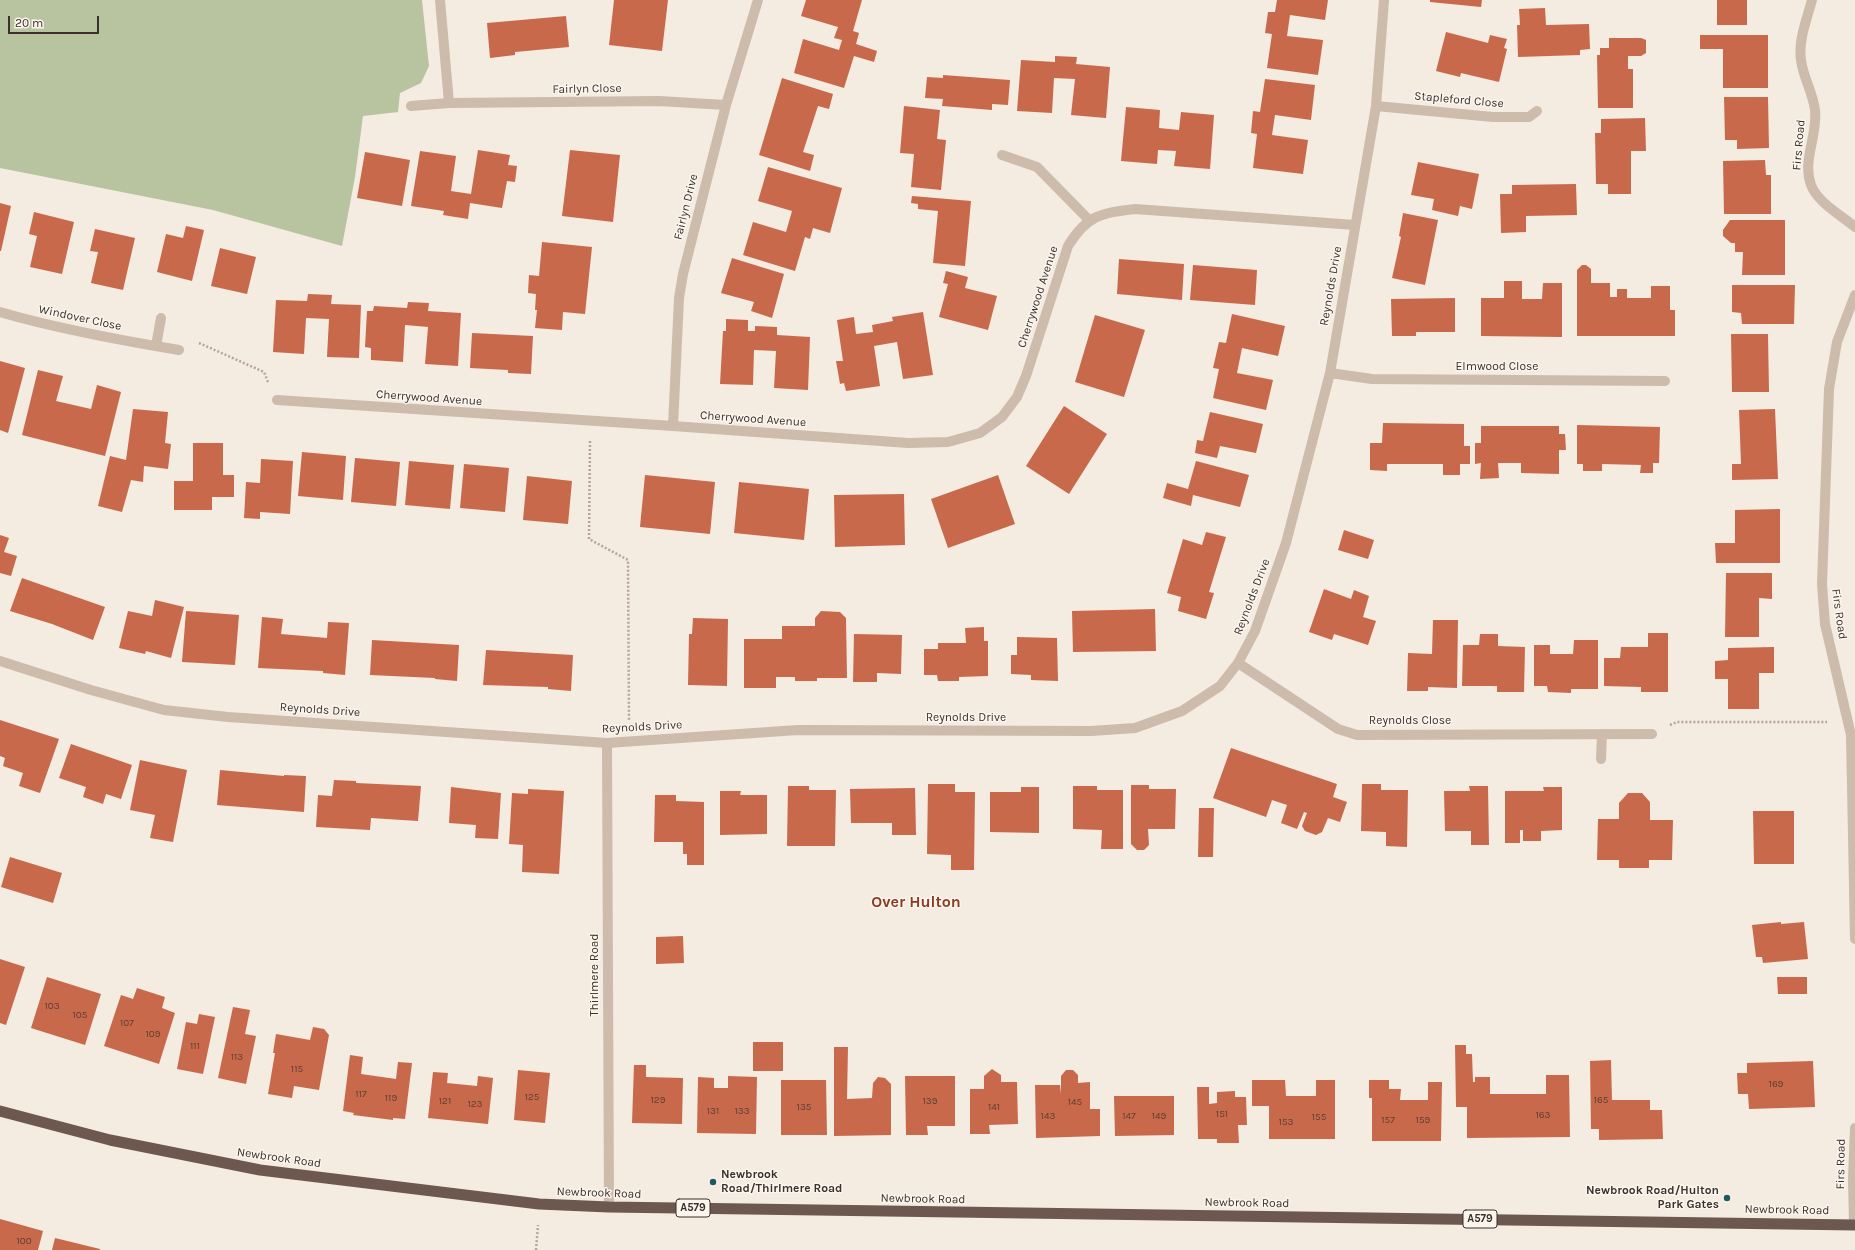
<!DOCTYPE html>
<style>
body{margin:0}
#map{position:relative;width:1855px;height:1250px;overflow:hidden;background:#f4ebe1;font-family:Karla,sans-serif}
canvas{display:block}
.scale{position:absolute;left:8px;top:16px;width:91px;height:18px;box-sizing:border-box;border:2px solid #3b302b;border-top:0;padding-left:5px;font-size:12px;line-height:14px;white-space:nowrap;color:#3b302b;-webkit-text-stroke:3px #fbf5ee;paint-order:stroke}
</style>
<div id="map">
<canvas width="1855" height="1250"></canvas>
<div class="scale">20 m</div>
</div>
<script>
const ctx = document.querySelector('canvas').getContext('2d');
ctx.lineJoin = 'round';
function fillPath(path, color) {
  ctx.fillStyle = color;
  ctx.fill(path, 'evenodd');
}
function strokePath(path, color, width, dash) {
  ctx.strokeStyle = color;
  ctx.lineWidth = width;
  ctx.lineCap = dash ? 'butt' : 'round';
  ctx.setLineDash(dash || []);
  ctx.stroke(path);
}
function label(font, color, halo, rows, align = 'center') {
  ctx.font = font + ' Karla,sans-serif';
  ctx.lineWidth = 3;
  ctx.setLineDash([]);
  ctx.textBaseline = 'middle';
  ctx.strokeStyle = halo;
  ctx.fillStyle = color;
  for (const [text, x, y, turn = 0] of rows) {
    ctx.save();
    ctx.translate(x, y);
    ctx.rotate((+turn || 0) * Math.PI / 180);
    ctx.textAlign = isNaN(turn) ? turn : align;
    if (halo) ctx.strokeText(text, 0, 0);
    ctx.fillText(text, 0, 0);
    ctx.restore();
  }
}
fillPath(new Path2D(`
 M0,0H422L429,66L421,83L400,93L398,112L363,116L355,177L342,246L213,210L0,168Z`), '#b8c4a0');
fillPath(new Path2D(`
 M614,0H668L662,51L609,45Z
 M806,0H862L853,31L859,33L856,44L877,51L874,62L854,56L844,88L794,73L803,39L839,50L842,40L834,38L838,27L801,16Z
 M1277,0H1328L1325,20L1290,15L1287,36L1323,40L1318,75L1267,68L1272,34L1265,33L1268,12H1275Z
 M1430,0H1482L1481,7L1430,2Z
 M1717,0H1747V25H1717Z
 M1545,8L1546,25L1589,24L1590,49L1580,50V55L1518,57L1517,25H1520L1519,9Z
 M566,16L569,47L515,52V55L490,58L487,23Z
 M1446,32L1488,43L1490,35L1507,39L1504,48L1507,49L1499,82L1461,73L1460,77L1436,71Z
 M1700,35H1768V88H1723V49H1700Z
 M1609,38H1641L1646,40V53L1641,56H1628V69H1633V108H1598L1597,55H1600V48H1609Z
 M1055,56L1077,57L1076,64L1110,67L1106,118L1071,115L1075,79L1054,78L1052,113L1017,111L1021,60L1055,62Z
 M943,75L1010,80L1008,105L992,104V110L942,106L943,99L925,98L927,77L943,78Z
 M782,78L833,94L829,109L818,106L803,152L814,155L810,171L759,155Z
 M1265,79L1315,85L1311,120L1275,115L1272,135L1308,140L1303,174L1253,168L1257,134L1251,133L1253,111L1260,112Z
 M1724,97H1768L1769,148L1737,149V140H1725Z
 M904,106L940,110L937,139L946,140L941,190L911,187L914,154L900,153Z
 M1126,107L1160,110L1159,128L1179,130L1181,112L1214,115L1210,169L1174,166L1176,151L1158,150L1157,164L1121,161Z
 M1645,118L1646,151H1631V194H1608V184H1596L1595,133H1601V119Z
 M478,150L510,155L508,165L517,166L515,182L507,181L502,208L470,203L468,219L443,215L444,211L411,206L420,151L456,156L451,191L471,194Z
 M570,150L620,155L613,222L562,216Z
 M365,152L410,160L402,206L357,198Z
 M1765,160L1766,175H1771V214H1724L1723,161Z
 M1418,162L1479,174L1472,209L1460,206L1458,216L1432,210L1434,199L1411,195Z
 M768,167L842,188L830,233L813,228L810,239L805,237L795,271L743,255L753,222L786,232L792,211L758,201Z
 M1576,184L1577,215L1526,216V232L1501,233L1500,194H1512V185Z
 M912,196L971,201L965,266L933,263L938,211L918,209V204L911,203Z
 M0,203L11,206L1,251H0Z
 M34,212L74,222L62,274L30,267L37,236L29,234Z
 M1403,213L1438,220L1425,285L1392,278L1401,237L1399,236Z
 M1730,220H1785V275H1742L1743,252H1735V243H1731L1723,236V230Z
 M186,226L204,230L192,281L157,272L166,234L183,238Z
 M95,229L135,238L123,290L91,283L98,252L90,251Z
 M542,242L592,247L585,314L563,312L562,330L535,328L537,310H535L536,294L528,293L529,275L539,276Z
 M220,248L256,257L247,294L211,286Z
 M732,258L784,274L772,318L751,311L754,302L721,293Z
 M1119,259L1184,264L1182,300L1117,294Z
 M1193,265L1257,270L1255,305L1190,300Z
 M1582,265H1586L1591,269V283H1610V297H1617V289H1627V298H1651V286H1670V310H1675V336H1577V270Z
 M946,271L968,277L965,288L997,296L988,330L939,317L948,284L943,283Z
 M1504,281H1522V299H1542L1543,283H1562V337L1481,336V298H1504Z
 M1732,285H1795L1794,324H1742L1741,313L1732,312Z
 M308,294L332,295L331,304L361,305L359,358L327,357L329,319L306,318L304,354L273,352L276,300L307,301Z
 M1455,298V332H1416V336H1392L1391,299Z
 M408,302L429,303L428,311L461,313L458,366L425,364L428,327L405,325L403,362L371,360V348L365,347L367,311H373L374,306L407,308Z
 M923,312L933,375L903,379L897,342L874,346L880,386L846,391L844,383L840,384L836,361H843L837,320L854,317L856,334L873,332L872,325L893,321L892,317Z
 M1232,314L1285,326L1278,356L1242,348L1237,373L1273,380L1266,410L1213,398L1219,369L1213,368L1219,342L1226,343Z
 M1095,315L1145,330L1124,397L1075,382Z
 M726,319L748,320V331H755V326L777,327V335L810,337L808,390L774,388L776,351L754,350L753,385L720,384L723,331H726Z
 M472,333L533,336L531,374L508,373V370L470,368Z
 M1731,334H1768L1769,392H1732Z
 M0,361L25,368L8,433L0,430Z
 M38,370L63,376L56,401L91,409L97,385L121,392L105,456L22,435Z
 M1064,406L1107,434L1069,494L1026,466Z
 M133,409L168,412L165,443L171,444L168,469L144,466L143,482L131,480L122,512L98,506L110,456L126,460Z
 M1775,409L1778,479L1732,480V464H1741L1739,410Z
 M1210,412L1263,424L1256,453L1220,446L1217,458L1195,453L1197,440L1203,441Z
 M1383,423L1464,424V446H1470V464H1460V475H1443V464H1387V471L1370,470V443H1382Z
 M1577,425L1660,427L1659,463H1653V473H1640L1641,465L1602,464V471H1583V464H1577Z
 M1481,426H1559V434H1565L1566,450H1559V474L1521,473V463H1498L1499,478L1480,479L1481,463L1475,464V443H1481Z
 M193,443H223V475H234V497H212V510H174V481H193Z
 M302,452L346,456L343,500L298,496Z
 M355,458L400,462L396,506L351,502Z
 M261,459L293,461L290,514L260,512V519L244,518L246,482L260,483Z
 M409,461L454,465L450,509L405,505Z
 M1196,461L1249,475L1240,507L1193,495L1191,506L1163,498L1167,483L1188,489Z
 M464,464L509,468L505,512L460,508Z
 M645,475L715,482L710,534L640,527Z
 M998,475L1015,524L948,548L931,499Z
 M527,476L572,481L568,524L523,520Z
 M739,482L809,489L804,540L734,533Z
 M904,494L905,545L835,547L834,495Z
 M1780,509V563H1716L1715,543H1735V510Z
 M1344,530L1374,540L1368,559L1338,550Z
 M1206,532L1226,537L1209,592L1214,593L1206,619L1178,611L1181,597L1167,593L1183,539L1202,545Z
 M0,535L9,538L4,552L17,556L11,576L0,573Z
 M1726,573H1772V599L1759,598V637H1725Z
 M22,578L105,607L93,640L52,624L10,611Z
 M1324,589L1351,599L1354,590L1369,596L1363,617L1376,621L1368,645L1334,634L1332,640L1309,632Z
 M155,600L184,607L171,658L146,651L145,654L119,648L128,611L152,616Z
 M1155,609L1156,651L1073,652L1072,611Z
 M186,611L239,615L235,665L182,662Z
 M821,611L840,612L846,618L847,678H817V681H795V677H776V688H744V639H782V626H815V618Z
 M262,617L283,619L281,634L327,638L328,622L349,623L345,675L323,673V671L258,668Z
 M693,618L728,619L727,686L688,685L689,634H692Z
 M1433,620H1458L1457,688L1428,687V691H1407L1408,653L1432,654Z
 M984,627V641H988V676L959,677V681H938L937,675H924V649H938V643H966L965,628Z
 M1648,633H1668V692H1641V687L1604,686V658H1620L1621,647H1648Z
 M854,634L902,635L901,674L877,673V682H853Z
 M1480,634H1498V646L1525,647L1524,692H1497V686H1462L1463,645H1479Z
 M1017,637L1057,638L1058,681L1031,680V675L1011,674V655H1017Z
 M372,640L459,645L457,681L435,679V678L370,675Z
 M1574,640H1598V689H1571V693L1548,692L1547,686H1534V645H1550V654H1573Z
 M1774,647V673H1759V709H1728V679H1715V661L1728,660V648Z
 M486,650L573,655L571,691L548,689V687L483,685Z
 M0,720L59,739L40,793L19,786L23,773L3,766L5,758L0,756Z
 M71,744L132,765L121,799L106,794L103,804L83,797L86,787L59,778Z
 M1231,748L1337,784L1333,797L1347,802L1340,822L1328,818L1322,832L1316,835L1305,831L1302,826L1307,813L1304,812L1297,829L1281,823L1287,805L1272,800L1266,817L1213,798Z
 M140,760L187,770L173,842L150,838L155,815L130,810Z
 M220,770L284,776V775L306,776L304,812L217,805Z
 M334,780L356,781V783L421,786L418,821L371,818L370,830L316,827L318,795L332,796Z
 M928,784H955V792H975L974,870H951V855L927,854Z
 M1362,784H1381V790H1408L1407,847L1386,846V832L1361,831Z
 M1131,785H1149V789H1176L1175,829H1148L1149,845L1144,850H1137L1131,844Z
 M788,786H809V790H836L835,846H787Z
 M1073,786H1097V790H1123V849H1101L1102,830L1073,829Z
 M1469,786H1488L1489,845H1471V831H1445L1444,791H1470Z
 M451,787L501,793L498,839L475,838L476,825L449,823Z
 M1021,787H1039V833L990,832V792H1021Z
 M1543,787H1562V830L1541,831V841H1523V830H1520V843H1505V791H1544Z
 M915,788L916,835H892V823H851L850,789Z
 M528,789L564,791L559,874L522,872L523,845L509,844L512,793L528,794Z
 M720,791H741L740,795H767V834L720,835Z
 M1628,793H1642L1650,802V820H1673L1672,860H1649V868H1619V860H1597L1598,819H1619V803Z
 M655,795H676V801L704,802V865H687V854H683V842H654Z
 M1199,808H1214L1213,857H1198Z
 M1753,811H1794V864H1754Z
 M10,857L62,873L53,903L1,887Z
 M1781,922V924L1804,922L1808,959L1763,963L1762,957H1756L1752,925Z
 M683,936L684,963L656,964V937Z
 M0,959L25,967L6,1025L0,1023Z
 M47,977L101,994L85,1045L31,1028Z
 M1777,977H1807V994H1778Z
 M137,988L165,997L162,1008L175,1013L159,1064L104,1046L121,995L133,999Z
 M233,1007L250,1010L245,1034L256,1036L246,1084L218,1078Z
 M199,1014L215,1017L203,1074L177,1069L186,1022L197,1024Z
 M313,1027L324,1029L329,1035L319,1090L294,1086L292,1098L268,1094L275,1053H273L276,1034L310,1040Z
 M753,1042H783V1071H753Z
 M1455,1045H1466V1054H1472L1473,1082H1475V1077H1490V1094H1546V1075H1569L1570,1137L1467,1138V1107H1456Z
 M834,1047H848L847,1099L872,1098L873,1083L878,1077L885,1078L891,1084V1135L834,1136Z
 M350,1055L363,1057L361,1074L396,1079L398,1062L412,1063L405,1119L393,1118V1120L353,1115L354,1113L343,1111Z
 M1611,1060L1612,1100H1650V1110H1662L1663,1139L1599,1140V1129H1591L1590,1061Z
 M1813,1061L1815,1107L1749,1109L1748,1094H1738L1737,1073H1747V1063Z
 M634,1065H646V1077L683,1078L682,1124L632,1123Z
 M992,1069L1001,1075V1082H1017L1018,1124L989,1125L990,1134H970V1089H984V1076Z
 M518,1070L550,1073L545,1123L514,1120Z
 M1066,1070H1073L1078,1075V1083L1090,1082V1109H1100V1136L1036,1138L1035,1085H1060L1061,1094V1076Z
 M433,1072L448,1073L447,1083L477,1086L478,1076L493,1078L488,1124L428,1118Z
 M728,1076L757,1077L756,1134L697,1133L698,1077L714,1078V1088H728Z
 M905,1076H955V1126H927L928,1135H906Z
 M781,1080H826L827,1135H781Z
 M1252,1080H1285L1286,1096H1316V1080H1335V1139H1269V1106H1252Z
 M1369,1080H1389V1089H1401L1400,1100H1428V1082H1442L1441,1141H1372V1098H1369Z
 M1197,1087H1209V1104L1217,1103V1092L1235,1091V1097H1246L1247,1125H1238L1239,1143H1217V1139H1198Z
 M1114,1096H1174V1135L1115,1136Z
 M0,1219L43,1231L38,1250H0Z
 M55,1238L100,1249V1250H52Z`), '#c8694b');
strokePath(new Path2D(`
 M199,343L264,372L268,382
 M590,441L589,539L628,560L629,721
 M1670,725L1677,722H1827
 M536,1250L538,1225`), '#b9a596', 2.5, [2, 2]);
strokePath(new Path2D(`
 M440,0L449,103
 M1812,0C1807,19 1798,40 1801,60C1803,77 1813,93 1815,110C1818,135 1802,160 1811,185C1818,203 1841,215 1855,227
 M411,106L449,103L659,101L726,105
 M1376,106L1493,117H1529L1537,111
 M1002,155L1037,167L1089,220
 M1855,295L1837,342L1829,389L1822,584L1825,624L1851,735L1855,939
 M0,312C58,329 119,340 179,350
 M156,346L161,318
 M1330,373L1372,379L1665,381
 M277,400L673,426L908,443L948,442L980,433L1002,417L1017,397L1026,376L1068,246C1087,215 1101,213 1135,209L1355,225
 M673,426L679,298L683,274L726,105L758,0
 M0,661L91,690L164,710L228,717L607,743L798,730L1091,731L1135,728L1182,711L1220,686L1238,663L1255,631L1286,543L1330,373L1376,106L1384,0
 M1238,663L1338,729L1357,735L1652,734
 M607,743L609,1207
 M1601,759L1602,734
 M1854,1224L1853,1179L1855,1128`), '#cdbbac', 10);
strokePath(new Path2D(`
 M0,1111L110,1140L260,1170L539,1204L609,1207L1855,1225`), '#6c584f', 11);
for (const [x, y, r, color] of [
 [713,1182,4,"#1f5a5e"],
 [1727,1198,4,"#1f5a5e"]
]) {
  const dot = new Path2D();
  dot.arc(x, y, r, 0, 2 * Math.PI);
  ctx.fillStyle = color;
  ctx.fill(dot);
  strokePath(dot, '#fbf5ee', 1.5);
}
label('10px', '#5e3e33', null, [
 ["103",52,1006],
 ["105",80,1015],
 ["107",127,1023],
 ["109",153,1034],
 ["111",195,1046],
 ["113",237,1057],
 ["115",297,1069],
 ["169",1776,1084],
 ["117",361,1094],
 ["125",532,1097],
 ["119",391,1098],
 ["129",658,1100],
 ["165",1601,1100],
 ["121",445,1101],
 ["139",930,1101],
 ["145",1075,1102],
 ["123",475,1104],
 ["135",804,1107],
 ["141",994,1107],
 ["131",713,1111],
 ["133",742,1111],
 ["151",1222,1114],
 ["163",1543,1115],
 ["143",1048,1116],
 ["147",1129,1116],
 ["149",1159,1116],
 ["155",1319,1117],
 ["157",1388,1120],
 ["159",1423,1120],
 ["153",1286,1122],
 ["100",24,1241]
]);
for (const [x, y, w] of [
 [693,1208,34],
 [1480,1219,34]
]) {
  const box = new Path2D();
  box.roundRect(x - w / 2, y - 9, w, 18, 3);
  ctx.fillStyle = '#fbf5ee';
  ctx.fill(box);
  strokePath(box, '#3b302b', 1);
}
label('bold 11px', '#3b302b', null, [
 ["A579",693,1208],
 ["A579",1480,1219]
]);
label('12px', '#3b302b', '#fbf5ee', [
 ["Fairlyn Close",587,89,-1],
 ["Stapleford Close",1459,100,5],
 ["Firs Road",1799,145,-85],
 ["Fairlyn Drive",686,207,-76],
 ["Reynolds Drive",1331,286,-80],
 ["Cherrywood Avenue",1038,297,-72],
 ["Windover Close",80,318,12],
 ["Elmwood Close",1497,367],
 ["Cherrywood Avenue",429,398,4],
 ["Cherrywood Avenue",753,419,4],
 ["Reynolds Drive",1252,597,-69],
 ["Firs Road",1839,614,82],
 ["Reynolds Drive",320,710,4],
 ["Reynolds Drive",966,718],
 ["Reynolds Close",1410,721],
 ["Reynolds Drive",642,727,-3],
 ["Thirlmere Road",595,975,-90],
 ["Newbrook Road",279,1158,8],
 ["Firs Road",1841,1164,-89],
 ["Newbrook Road",599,1193,2],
 ["Newbrook Road",923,1199,1],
 ["Newbrook Road",1247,1203,1],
 ["Newbrook Road",1787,1210,1]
]);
label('bold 12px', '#3b302b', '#fbf5ee', [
 ["Newbrook",721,1175],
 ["Road/Thirlmere Road",721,1189],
 ["Newbrook Road/Hulton",1719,1191,"right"],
 ["Park Gates",1719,1205,"right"]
], 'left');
label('bold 16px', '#8c3b22', '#fbf5ee', [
 ["Over Hulton",916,902]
]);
</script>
